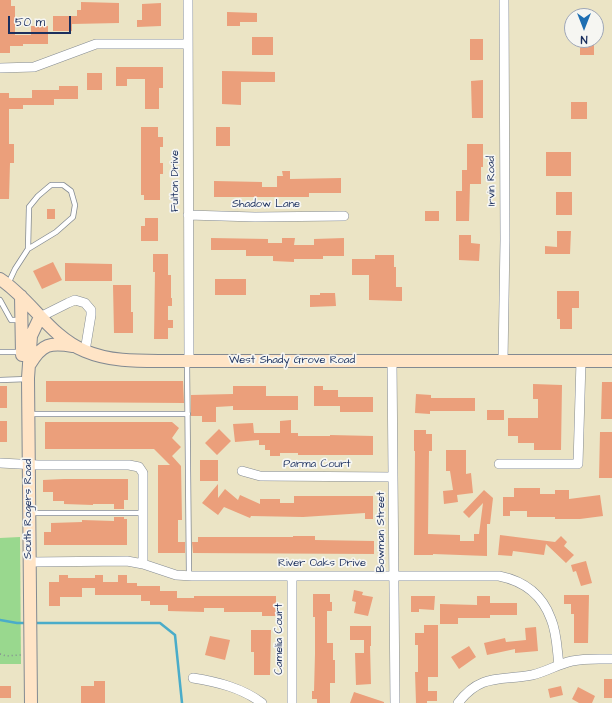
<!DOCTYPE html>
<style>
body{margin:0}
#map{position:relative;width:612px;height:703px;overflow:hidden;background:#ebe4c5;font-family:"Architects Daughter",sans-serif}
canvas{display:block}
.north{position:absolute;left:564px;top:8px;width:40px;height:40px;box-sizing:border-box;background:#f6f6f2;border:1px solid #9ea6b7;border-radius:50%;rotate:180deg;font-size:11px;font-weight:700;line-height:16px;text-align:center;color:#1b2f5e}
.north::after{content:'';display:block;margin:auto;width:14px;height:18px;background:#1f6fb2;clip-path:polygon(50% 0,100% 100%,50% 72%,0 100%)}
.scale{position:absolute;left:8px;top:16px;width:63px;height:18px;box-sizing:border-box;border:2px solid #1b2f5e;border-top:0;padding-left:5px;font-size:12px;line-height:14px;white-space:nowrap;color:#1b2f5e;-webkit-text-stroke:3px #f6f6f2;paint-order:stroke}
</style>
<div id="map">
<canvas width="612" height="703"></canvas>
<div class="north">N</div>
<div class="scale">50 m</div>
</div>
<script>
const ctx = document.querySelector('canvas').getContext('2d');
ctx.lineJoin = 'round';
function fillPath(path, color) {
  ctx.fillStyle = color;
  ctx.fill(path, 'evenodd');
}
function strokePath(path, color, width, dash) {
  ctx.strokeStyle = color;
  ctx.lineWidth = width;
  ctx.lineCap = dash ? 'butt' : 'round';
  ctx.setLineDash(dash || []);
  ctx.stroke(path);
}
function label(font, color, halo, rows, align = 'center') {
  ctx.font = font + ' "Architects Daughter",sans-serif';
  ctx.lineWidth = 3.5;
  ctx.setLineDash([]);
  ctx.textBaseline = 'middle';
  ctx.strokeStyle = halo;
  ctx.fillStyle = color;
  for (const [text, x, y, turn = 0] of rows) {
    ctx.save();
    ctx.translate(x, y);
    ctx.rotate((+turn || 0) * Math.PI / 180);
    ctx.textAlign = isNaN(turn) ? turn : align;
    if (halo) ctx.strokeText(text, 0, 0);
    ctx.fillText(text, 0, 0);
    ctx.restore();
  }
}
fillPath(new Path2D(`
 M20,537L21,664H0V538Z`), '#99d88e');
strokePath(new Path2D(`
 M0,620L17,623H27
 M34,623H160L175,635L182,703`), '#4aacc9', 2.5);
fillPath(new Path2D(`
 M0,0H11V6H15V35H31V26H48V44H23V46H10V53H0Z
 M81,2L119,3V23L72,24V31H53V16H77V10H81Z
 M161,3V26L137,27V20H142V4Z
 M227,12L257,13V22H240V26H227Z
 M252,37H273V55H252Z
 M470,39H483V60H470Z
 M580,40H594V55H580Z
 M116,67H163V88H159V109H145V79H127V86H116Z
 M222,71L275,72V82H241V105L222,104Z
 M87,73H102V90H87Z
 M483,80V118H472L471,81Z
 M59,86H78V99H54V105H23V109H9V144H14V163H10L9,199H0V93H9V98H32V90H59Z
 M571,102H587V119H571Z
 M141,127H158V137H163V147H160V163H163V174H160V200H144V195H141Z
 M216,127H230V146H216Z
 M467,144H483V167H481V184H470L469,221H456V191H462V170H467Z
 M546,152H571V176H546Z
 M282,171H290V179L341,178V193H309V197H214V181L262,182V187H277V176H283Z
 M556,192H572V215H556Z
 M47,209H55V219H47Z
 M425,211H439V221H425Z
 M145,218H158V241H141V226H145Z
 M557,231H571L570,254H545V246L557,247Z
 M459,235H471V243L480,244L479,261L459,260Z
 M211,238L268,239V243H282V238H295L294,245H314V239L344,238V256H323V259H294V262L273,261V256H246V250H211Z
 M153,254H168V275H171V298H172V306H168V320H173V328H168V339H154L155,272H153Z
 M375,255H394V267H396V287H402V301L369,300V275H352V259H375Z
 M53,262L62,280L42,289L33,271Z
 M65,263L112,264V281H65Z
 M215,279H246V295H215Z
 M113,285H131V312H133V333H114Z
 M557,291H579V308H572V329H560V319H557Z
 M320,293H335L336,306L310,307V295H320Z
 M46,381H183L184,403L46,402Z
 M602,382H612V419H601Z
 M533,384L562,385L561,450H534V443H518V436H508V418H538V399H533Z
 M0,386H7V408H0Z
 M233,386H266V396H298V410H233V406L216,407V422H202V416H191V395L233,394Z
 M314,386H323V390H338V397H373V412H340V406H314Z
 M416,394L431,395V398H475V411H430V414L415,413Z
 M487,410H504V420H487Z
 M291,420V433H298V436H330V435L373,436V455H298V453H280V456H270V450H265V445H259V440L235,442L233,424L253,423L254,433H280V421Z
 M0,421H7V442H0Z
 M45,422H172L179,428L172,438L181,447L172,456L181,466L182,520H178V542H185V553H158V465H170L154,449H45Z
 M219,429L231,441L217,455L205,443Z
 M414,430H426V434H432V451H429L428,534L460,535V541H474V534H479L483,503L469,518L463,512L484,490L493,498L490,524H487V556L433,554V555H414L415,451H414Z
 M600,432H612V478H599Z
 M446,450H466V474L471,473L473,493L457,495L458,502L444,504L443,491L453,490L450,471H446Z
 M200,460H218V481H200Z
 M64,479H128V500H124V509H114V504H93V505L64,504V501H53V492H43V480Z
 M218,484V498L225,489L238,500L240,495L260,504V499H280V503H294V496H373V519H365V513L303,517L251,516L250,518L224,507L218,515L202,503Z
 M514,488H540V494H555V490H569V499L600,495L603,516L580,519H555V517H527V511H510V516H503V497H514Z
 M114,517H124V519H127V545H44V532H51V523L82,522V520L114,521Z
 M500,535L555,542L561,536L567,542L564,546L574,555L566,563L546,544L544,555L513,551L512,556L498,555Z
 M293,536H315V540L374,541V554L193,553L192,542H198V537H293Z
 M586,561L592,583L581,586L576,571L573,572L571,565Z
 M59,575H68V578H95V575H103V582H118V575H127V583H137V586H160V591H177V598H194V596H276V616H262V612H224V608H204V612L168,611V605H150V601H141V595H95V588H82V597H60V606H49V582H59Z
 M354,590L363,592L362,595L373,597L368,616L354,613L356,602L352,601Z
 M313,594H330V602H332V611H327V643H333V660H335V683H330V703H317V699H312V691H314L315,654V617H313Z
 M564,595H589L588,643H574V614H571V604H564Z
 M411,596H435L434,610L419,609V612H411Z
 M477,596H490V603H517V615H490V618H458V624H440V604L477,605Z
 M424,625H438V677H428V691H437V701H427V703H416L415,672H418V645H415V633H424Z
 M350,626H371V646H370L371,684L356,685L355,653H364V640H350Z
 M536,627L538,651L515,653V649L487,655L484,643L505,638L506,642L526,640L525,628Z
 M251,630H271L270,675H254V652H251Z
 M210,636L230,640L225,660L205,655Z
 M469,646L476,657L459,669L451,657Z
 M604,679H612V698H604Z
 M94,681H105V703H81V686H94Z
 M0,686H11V698H0Z
 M561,686L563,695L550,698L548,689Z
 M578,687L595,696L592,703H579L572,699Z
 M354,692L384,702V703H350Z`), '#eb9f7b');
const lane = new Path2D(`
 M8,284L15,269L28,249L56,232L73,217L75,205L71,191L63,185H51L38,196L29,207L28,249
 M0,300L11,320H20
 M0,352H21
 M187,361L189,576
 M0,380L28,379
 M29,414H188
 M31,513H143`);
const street = new Path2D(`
 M188,0L189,361
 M0,68L34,67L96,44H187
 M188,215L255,217L344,216
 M40,317L68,303L75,300L85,303L91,310V315L85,351
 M392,361L395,703
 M503,361L505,240L504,0
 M0,463L38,465H129L139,467L143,473V564
 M499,464H578L581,361
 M242,471L260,476L393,477
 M30,562L127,561L143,564L176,575L192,576H499C524,581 542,594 551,619C557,633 557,650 559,665
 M292,576V703
 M193,678C218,682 242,688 262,703
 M458,703C481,673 500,681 532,675C546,672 558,664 572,661C585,658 599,659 612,659`);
const secondary = new Path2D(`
 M0,279C32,300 49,336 85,351C111,362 139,361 168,361C195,361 223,361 251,361C371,361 492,361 612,361
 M21,296L22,355
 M30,364C42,344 50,342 73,346
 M31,703L28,378L31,336L40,317`);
strokePath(lane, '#838a92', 6);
strokePath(street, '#838a92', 10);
strokePath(secondary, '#838a92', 14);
strokePath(new Path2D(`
 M0,654L6,656L21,655`), '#838a92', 1.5, [1, 3]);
strokePath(lane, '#fff', 4.5);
strokePath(street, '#fff', 9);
strokePath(secondary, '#ffe4c6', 12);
label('11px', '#1b2f5e', '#f6f6f2', [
 ["Fulton Drive",176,181,-90],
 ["Irvin Road",492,181,-91],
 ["Shadow Lane",266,205],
 ["West Shady Grove Road",292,361],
 ["Parma Court",317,465],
 ["South Rogers Road",29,509,-90],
 ["Bowman Street",382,532,-90],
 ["River Oaks Drive",322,564],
 ["Camelia Court",280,639,-90]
]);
</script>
